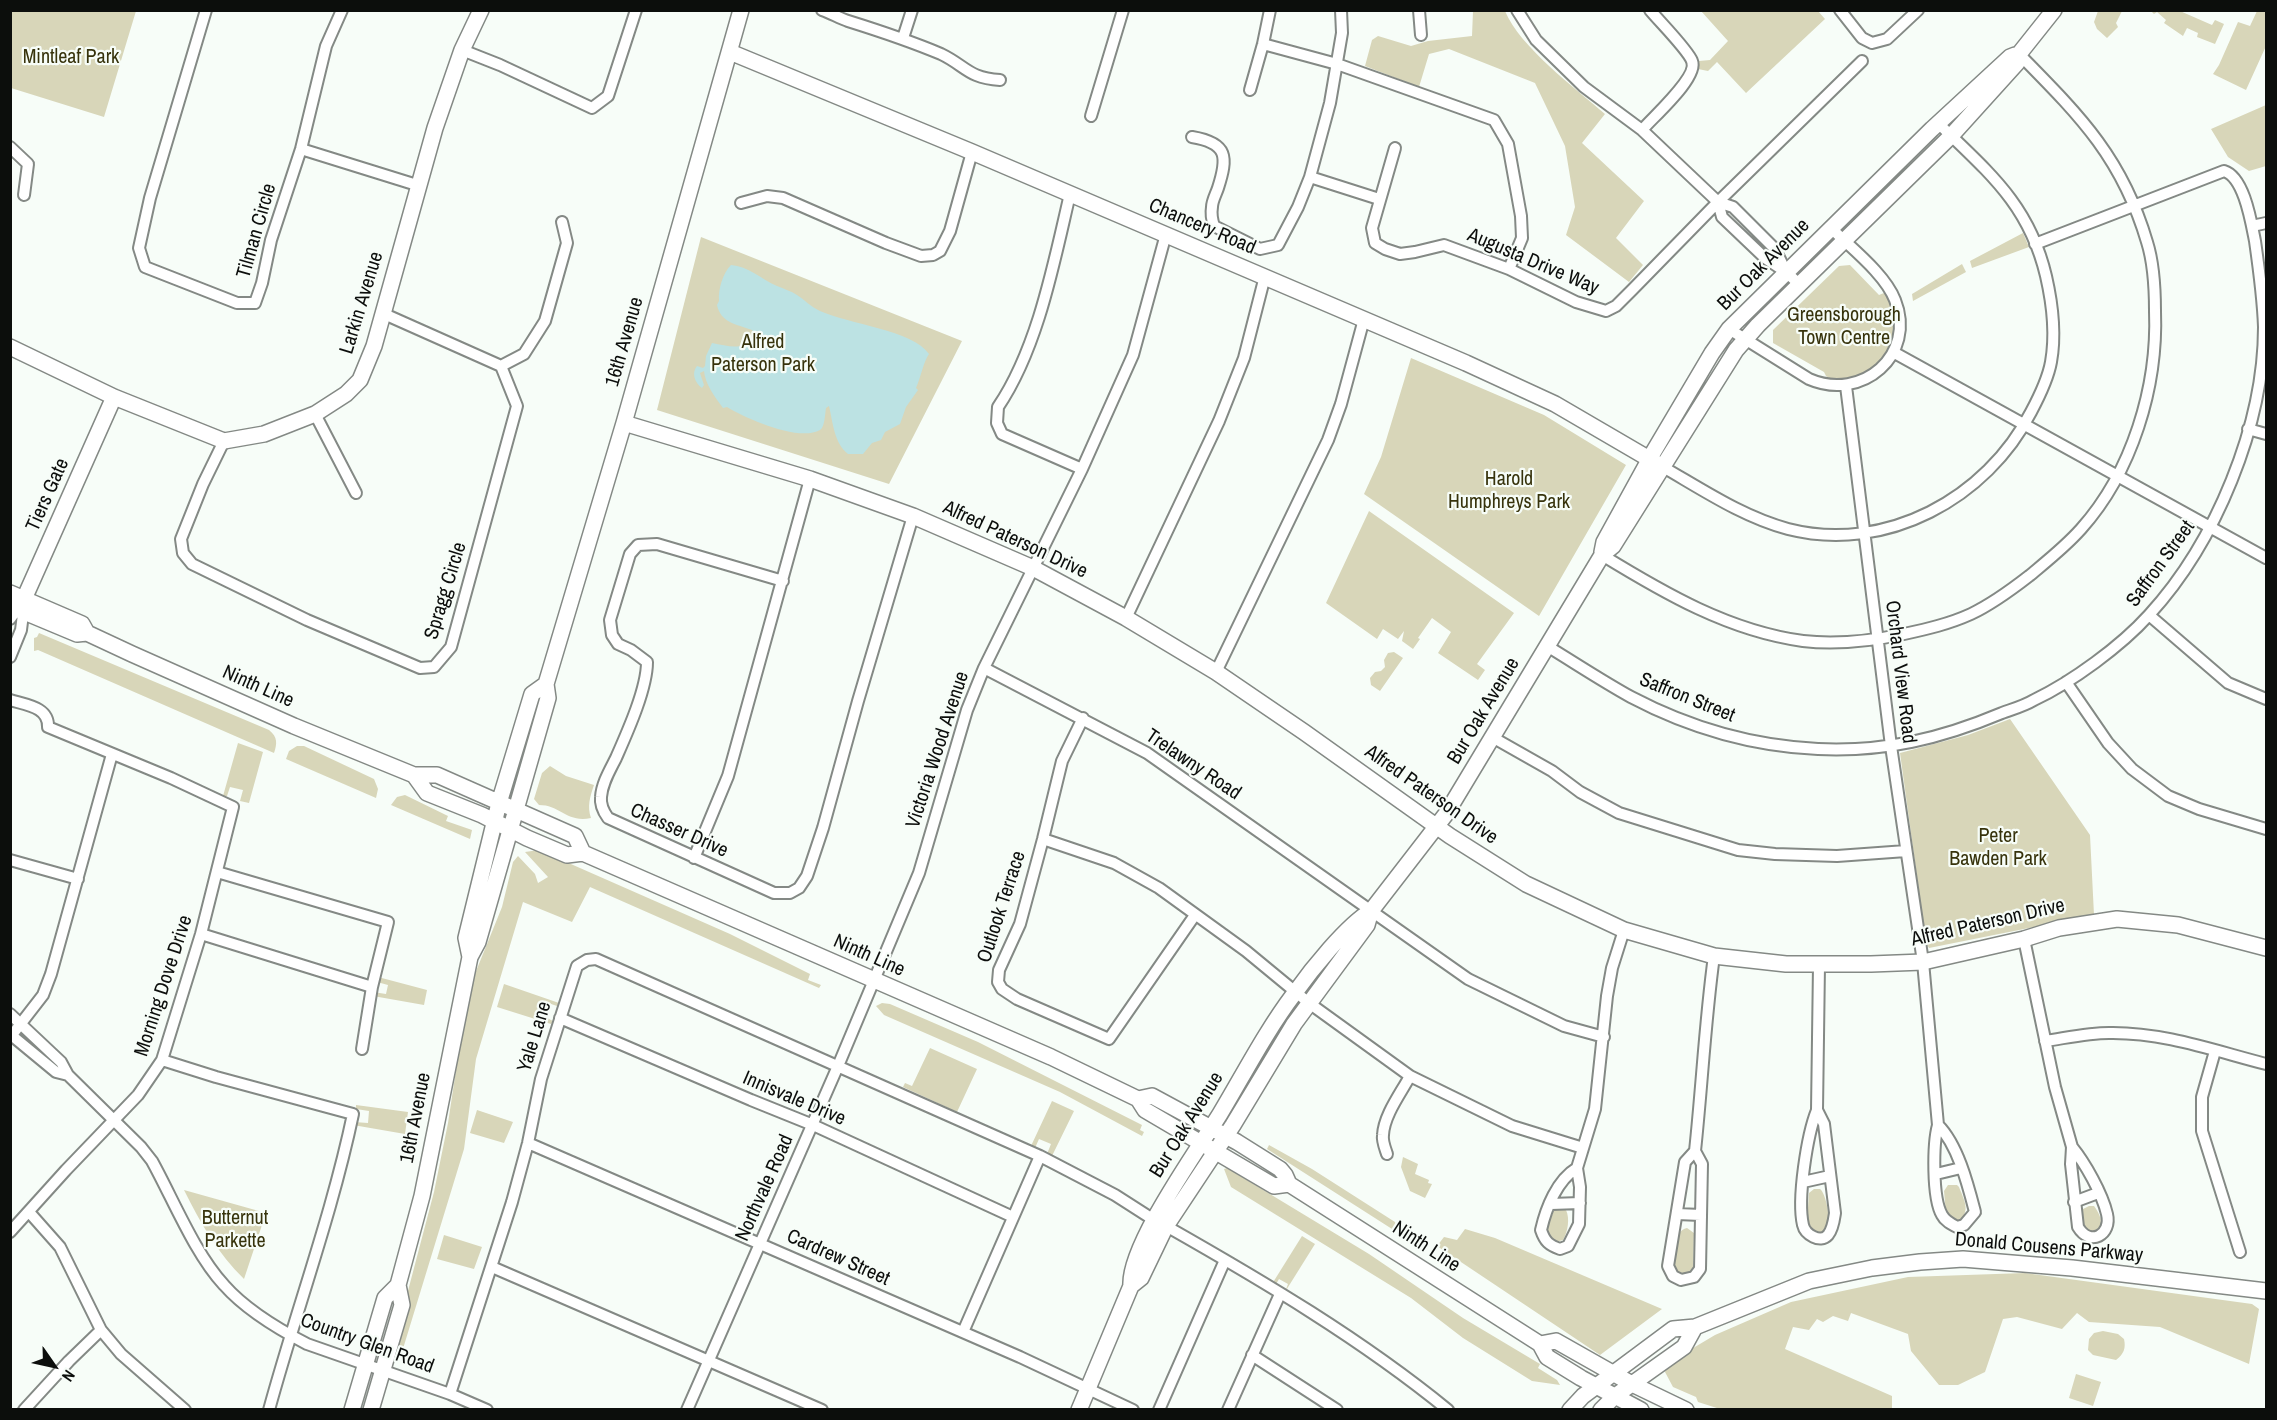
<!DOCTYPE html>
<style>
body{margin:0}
#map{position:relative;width:2277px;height:1420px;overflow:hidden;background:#f7fdf8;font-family:"Archivo Narrow",sans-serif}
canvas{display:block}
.frame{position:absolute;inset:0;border:12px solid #0c0e0c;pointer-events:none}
.north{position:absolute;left:24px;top:1336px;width:60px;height:60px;-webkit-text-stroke:4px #f7fdf8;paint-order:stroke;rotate:124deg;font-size:16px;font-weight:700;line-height:24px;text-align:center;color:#0c0e0c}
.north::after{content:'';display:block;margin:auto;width:21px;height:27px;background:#0c0e0c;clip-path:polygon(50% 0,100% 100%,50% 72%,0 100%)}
</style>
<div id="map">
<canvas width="2277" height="1420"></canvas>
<div class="frame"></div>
<div class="north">N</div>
</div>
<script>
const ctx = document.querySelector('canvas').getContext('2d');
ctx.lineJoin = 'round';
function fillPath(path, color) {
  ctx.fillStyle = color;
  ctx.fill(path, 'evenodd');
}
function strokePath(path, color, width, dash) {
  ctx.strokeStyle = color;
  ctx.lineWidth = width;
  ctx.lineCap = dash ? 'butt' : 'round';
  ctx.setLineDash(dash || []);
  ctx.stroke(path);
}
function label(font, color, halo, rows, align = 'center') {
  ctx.font = font + ' "Archivo Narrow",sans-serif';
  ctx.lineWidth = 4.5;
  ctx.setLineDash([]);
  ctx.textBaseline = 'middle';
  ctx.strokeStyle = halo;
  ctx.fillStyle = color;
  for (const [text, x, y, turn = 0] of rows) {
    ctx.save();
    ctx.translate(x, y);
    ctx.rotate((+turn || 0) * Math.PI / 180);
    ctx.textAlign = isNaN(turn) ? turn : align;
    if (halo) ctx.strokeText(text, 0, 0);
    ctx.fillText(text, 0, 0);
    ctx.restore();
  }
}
fillPath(new Path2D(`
 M10,11H136L104,117L11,88Z
 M1473,11H1505C1520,47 1575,88 1605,114L1582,143L1644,201L1616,238L1643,265L1629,282L1566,235L1575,207L1565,146L1535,83L1449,49L1429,54L1419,87L1365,66L1372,40L1378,36L1411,46L1428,41L1472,36Z
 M1701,11H1818L1825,19L1746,93L1717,62L1708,71L1698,69L1699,61L1710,60L1728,41Z
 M2098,11H2122L2116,23L2118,27L2107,38L2097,29L2094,22Z
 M2151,11H2180L2212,25L2215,20L2224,24L2215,44L2197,37L2198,33L2187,28L2183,36L2164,23L2166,20L2157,12L2154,14Z
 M2257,11H2266V46L2246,90L2213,74L2219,65L2238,22L2250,26Z
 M2266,105V166L2249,171L2228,157L2211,129Z
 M2023,233L2029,247L1972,268L1970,261Z
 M701,237L962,341L889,484L657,410Z
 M1962,264L1966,272L1913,301L1912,294Z
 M1850,265L1879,295L1884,293C1892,301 1893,308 1894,318C1898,343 1881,370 1857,377C1850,380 1841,380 1834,381L1826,376L1824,372L1773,343V330L1839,266Z
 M1411,358L1544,415L1626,465L1539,616L1364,494L1381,457Z
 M1369,511L1514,613L1477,664L1485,670L1478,680L1438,653L1451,632L1432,618L1418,638L1420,639L1413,649L1402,641L1404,631L1398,639L1383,629L1377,639L1326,603Z
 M39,633L269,730C278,737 277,744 274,753L38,650L34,651V638L37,637Z
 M1394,652L1403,658L1380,691L1371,685L1370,678L1375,672L1381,671L1385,667L1384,660L1388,653Z
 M2010,719L2090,835L2094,915L1929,948L1926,943L1900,753L1968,735Z
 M238,743L263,752L249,803L240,801L243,790L230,787L227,796H223Z
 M297,746H304L374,779L378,789L376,798L286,759L289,751Z
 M550,766L566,776L594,785C590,797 587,806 591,818C566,823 561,805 539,805L534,799L542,773Z
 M405,795L448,816L446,821L472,830L470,839L391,805L397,797Z
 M539,850L730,934L810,974L808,980L821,985L819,988L590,887L572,922L523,902L476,1059L464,1149L402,1352L394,1344L434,1192L448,1123L468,991L502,907L513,862L518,856L535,874L538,883L548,877L525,852Z
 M378,977L427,990L424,1005L373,996V992L386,994L388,985L377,982Z
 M504,984L559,1003L557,1006L548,1003L543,1016L553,1021L551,1024L497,1007Z
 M882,1003L890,1004L978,1042L1142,1125L1140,1130L1144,1132L1142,1136L1060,1092L884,1015L876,1006Z
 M930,1048L977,1069L957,1112L903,1087L905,1083L912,1086Z
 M1052,1101L1074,1111L1052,1156L1047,1154L1051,1144L1039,1139L1035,1148L1031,1146Z
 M356,1105L408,1112L405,1134L353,1125L354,1122L368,1123L369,1111L356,1109Z
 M477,1110L513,1122L504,1143L470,1133Z
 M1269,1145L1312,1169L1395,1222L1399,1231L1406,1237L1403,1236L1267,1149Z
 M1403,1157L1418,1164L1415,1174L1429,1180L1428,1183L1432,1184L1425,1198L1410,1191L1401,1167Z
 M1227,1168L1369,1254L1463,1318L1540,1364L1538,1368L1557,1380L1560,1385L1532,1381L1463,1338L1411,1298L1231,1187L1224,1169Z
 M1948,1185H1957L1959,1187C1964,1200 1971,1211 1959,1221L1953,1220L1946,1214L1944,1191Z
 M1814,1189H1820C1826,1193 1831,1220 1827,1227C1825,1231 1823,1231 1819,1233L1810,1230L1807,1223L1809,1193Z
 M184,1190L266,1213L244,1279C218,1254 200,1222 184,1190Z
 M2089,1206H2094C2100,1214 2104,1223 2098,1232L2091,1234L2083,1231L2081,1216L2083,1209Z
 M1560,1208L1566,1210C1570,1218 1568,1232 1563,1240L1556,1242L1549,1240L1546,1231L1554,1210Z
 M1687,1228L1694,1233L1693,1270L1690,1273L1680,1276L1672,1267C1674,1254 1673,1231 1687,1228Z
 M1465,1229L1495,1238L1662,1309L1600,1355L1437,1246L1444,1237L1457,1240Z
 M444,1235L482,1247L474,1269L437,1259Z
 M1302,1236L1315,1244L1285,1292L1288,1284L1279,1279L1275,1286L1272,1284Z
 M2025,1273L2252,1304L2259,1309L2249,1364L2160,1327L2089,1322L2077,1313L2062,1329L2017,1317L2003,1319L1985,1372L1958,1385H1939L1911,1351L1908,1334L1851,1313L1848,1321L1833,1316L1823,1322L1817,1319L1809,1330L1793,1327L1785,1349L1892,1396V1409H1720L1698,1402L1696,1397L1673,1387L1665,1372L1668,1363L1715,1335L1791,1302L1908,1277Z
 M2103,1331L2118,1334L2124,1339C2126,1348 2124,1354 2116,1360L2093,1355L2088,1350L2089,1339L2094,1333Z
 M2076,1374L2101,1382L2093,1406L2069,1398Z`), '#d8d6b9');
fillPath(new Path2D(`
 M731,265C748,266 761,279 777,286C784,289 791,291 797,295C805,300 811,307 820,311C848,324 913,330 929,354C923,363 921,377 916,388L918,390L906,407L900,424L885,432L881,440L872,443L863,454H848C834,443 833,423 829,406L826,408C825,413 825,427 820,430C799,442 747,419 727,407L723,408C715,397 705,384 704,371L700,373L704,385L702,388C695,383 691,373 697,366L703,368L705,366L706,356L712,343C728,346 743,351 755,338V334L752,330C736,324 721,323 717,305L719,301C718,289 723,273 731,265Z`), '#bce2e3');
const street = new Path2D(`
 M206,10L150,198L139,248L145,267L237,303H255L262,283L271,240L301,149L326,46L342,10
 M822,10C831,13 839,18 848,21C880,31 910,41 941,54C966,66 968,78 1000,80
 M1419,10L1421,35
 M1517,10L1536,40L1584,87L1642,130L1718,202L1733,207L1775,249L1786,272
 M1840,10L1862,38L1872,43L1887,39L1918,10
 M903,38L912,10
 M1263,44L1337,64L1494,120L1508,144L1521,216L1522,238L1509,269
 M462,50L500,65L592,108L608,96L636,10
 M1250,90L1263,44L1270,10
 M1091,116L1123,10
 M1642,130C1653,117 1699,77 1692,61C1688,50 1659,21 1650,10
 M1192,137C1228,143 1228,157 1218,188C1216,194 1212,201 1212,207C1211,213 1212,220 1214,226L1260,249L1278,245L1298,207L1310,177L1330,103L1342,33L1341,10
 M10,147L28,164L24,195
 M1395,148L1372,228L1375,243L1385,249L1400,254L1415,252L1444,245L1509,269L1576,302L1606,311L1616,306L1633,289L1718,202L1862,61
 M301,149L420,186
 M1310,177L1379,199
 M1070,194C1054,262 1038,348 998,407L997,423L1002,434L1082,469
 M1718,202L1722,217L1765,258L1786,272L1799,284
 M741,203L767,196L783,198L886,243L921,256L933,255L940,251L950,231L972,152
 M2252,226L2266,223
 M1729,329L1809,379C1862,402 1917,355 1895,300C1885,274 1851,248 1831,228
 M1893,352L2266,558
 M501,366L524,354L545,321L567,243L562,222
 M1846,386L1891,746L1923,962L1938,1125C1933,1143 1932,1198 1942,1215C1945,1221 1951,1224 1957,1227L1964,1225L1975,1212C1968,1185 1958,1145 1938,1125
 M315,414L356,493
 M2248,429L2266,434
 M224,441L203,484L181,539L183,553L192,564L307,620L420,668L434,667L451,647L517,406L501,366L382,313
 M1663,467C1703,490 1743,517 1788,529C1886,554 1987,498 2031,412C2039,397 2048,379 2051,362C2056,334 2052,302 2046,276C2029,204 1988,172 1938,123
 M1602,555C1664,593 1729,631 1803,641C1837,645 1871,641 1904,634C1927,629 1949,624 1971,614C1992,604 2011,590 2029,576C2047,561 2065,547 2081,529C2132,472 2158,387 2155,311C2155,288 2154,264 2147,242C2122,157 2079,115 2019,54
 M783,581L657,544L638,545L630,554L610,620L612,635L618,644L631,650L647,662C647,689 627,733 616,758C610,770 602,783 601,797C600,805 603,811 608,818L774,893H790L799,888L807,876L823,828L858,701L913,516
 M2149,615L2228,683L2266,699
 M1126,618L1219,421L1244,358L1265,276
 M10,619L21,604
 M1547,646C1575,663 1602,681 1631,697C1688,727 1753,746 1818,749C1885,752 1940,739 2002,713C2013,709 2024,706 2034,700C2072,682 2121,646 2149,615C2216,542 2264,425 2264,327C2263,298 2259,269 2255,241C2251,221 2244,177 2224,171L2035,244
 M10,657L21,630L24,606
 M984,668L1147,753L1468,979L1564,1026L1604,1037
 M1216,672L1328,440L1341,404L1364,319
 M2066,682L2108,743L2132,769L2168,796L2199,809L2266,829
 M10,700C26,705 49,707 48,727L171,778L233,807L201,934L162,1060L138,1095L66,1170L10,1232
 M1083,718L1062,761L1043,839L1020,924L999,970L998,982L1002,989L1017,999L1109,1039L1195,915
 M1492,737L1552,771L1580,792L1619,813L1738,850L1775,854L1837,856L1906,851
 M1043,839L1114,863L1159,888L1246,951L1309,1003L1410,1076L1512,1126L1583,1148
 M694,858L728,776L810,479
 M10,860L78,879
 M217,872L388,922L372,987L362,1049
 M201,934L372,987
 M2024,939L2055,1087L2072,1147L2071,1164L2078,1227C2090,1247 2112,1235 2107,1214C2102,1193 2085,1163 2072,1147
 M10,1014L61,1062L68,1075L141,1147L152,1161C173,1199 195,1254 224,1285C246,1310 278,1329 307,1344L450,1394L487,1410
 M560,1018L751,1100L813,1125L1013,1217
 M10,1034L56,1072L68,1075
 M12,1035L43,995L51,974L112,754
 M2045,1041C2066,1038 2088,1033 2109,1033C2163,1032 2215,1051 2266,1064
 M2215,1051L2202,1097V1131L2240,1252
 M162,1060L216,1077L353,1114C332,1214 296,1311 269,1410
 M1817,1110L1824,1124L1835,1213C1834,1220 1833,1229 1828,1235C1820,1244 1805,1234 1803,1225C1797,1199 1807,1135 1817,1110L1819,965
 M528,1143L1020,1357L1133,1410
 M1695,1151L1702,1164L1700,1269L1694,1277L1681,1280L1673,1276L1668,1266L1685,1162L1695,1151C1702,1086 1705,1021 1714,956
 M1387,1154C1385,1148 1382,1141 1383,1135C1384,1115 1401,1093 1410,1076
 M1577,1168C1557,1180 1546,1208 1541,1230C1545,1242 1549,1245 1560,1249L1568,1246L1579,1224L1580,1187L1577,1168L1595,1109L1607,996L1612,968L1624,930
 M1936,1174L1961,1168
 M1803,1182L1830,1176
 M2074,1202L2098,1193
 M1551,1204L1580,1203
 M29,1212L60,1247L101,1330L121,1354L185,1410
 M1677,1214L1701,1215
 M1166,1226C1263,1281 1361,1339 1448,1410
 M492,1267L822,1410
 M963,1332L1040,1156
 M1252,1355L1337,1410
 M450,1394L512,1202L528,1143L541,1079L577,966L587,960L596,959L1040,1156L1115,1195L1154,1220
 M24,1410L69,1361L101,1330
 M687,1410L838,1066L919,873L967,710L984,668L1082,469L1133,355L1166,234
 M1159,1410L1225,1260
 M1228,1410L1280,1294`);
const secondary = new Path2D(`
 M730,52L972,152L1466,363L1555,404L1663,467
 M10,347L114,397L224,441L264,434L315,414L346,394L360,380L374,346L435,128L462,50L481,10
 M624,423L810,479L913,516L1033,568L1126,618L1216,672L1304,732L1450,836L1526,884L1624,930L1714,956L1786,964H1871L1923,962L2024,939L2059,928L2117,919L2178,925L2266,948
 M1602,552L1604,542L1654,451L1712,353L1729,329L1932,129L2010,57L2015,55
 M10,593L82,624L87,633L132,654L294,726L414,775H437L575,836L583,853
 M24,599L114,397
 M10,606L77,634L87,633
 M414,775L427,793L482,815L527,838L567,855L583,853L1051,1057L1138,1099L1145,1110L1274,1186L1289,1184L1540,1344L1547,1357L1581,1378L1641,1410
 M470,957L466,938L499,803L532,694L546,684
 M1138,1099L1152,1096L1237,1142L1280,1169L1285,1175L1289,1184
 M1131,1286C1128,1247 1197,1151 1220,1114C1244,1074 1266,1031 1294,994C1311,970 1347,925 1371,911L1446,814L1602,555L1613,546L1736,350L1758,325L1951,136L2017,63L2019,54L2054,10
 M1540,1344L1556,1341L1632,1384L1686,1410
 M352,1410L385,1298L398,1285
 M371,1410L402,1305L398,1285L422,1196L470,957L478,942L548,698L546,684L624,423L741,10
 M1079,1410L1131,1286L1141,1278L1166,1226L1233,1125L1294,1024L1367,925L1371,911
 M1570,1410L1583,1396L1673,1329L1695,1327L1809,1281L1872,1268L1920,1262L1963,1259L2072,1268L2266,1291
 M1601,1410L1615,1396L1684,1347L1695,1327`);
strokePath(street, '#848985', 14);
strokePath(secondary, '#848985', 18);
strokePath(street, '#fff', 10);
strokePath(secondary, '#fff', 15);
label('20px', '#37330c', '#f7fdf8', [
 ["Mintleaf Park",71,58],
 ["Greensborough",1844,316],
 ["Town Centre",1844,339],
 ["Alfred",763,343],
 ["Paterson Park",763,366],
 ["Harold",1509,480],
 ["Humphreys Park",1509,503],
 ["Peter",1998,837],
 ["Bawden Park",1998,860],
 ["Butternut",235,1219],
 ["Parkette",235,1242]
]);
label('20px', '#0c0e0c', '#f7fdf8', [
 ["Chancery Road",1202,227,23],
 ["Tilman Circle",257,231,-74],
 ["Augusta Drive Way",1533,262,23],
 ["Bur Oak Avenue",1764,265,-45],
 ["Larkin Avenue",362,303,-73],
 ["16th Avenue",625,342,-74],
 ["Tiers Gate",48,495,-66],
 ["Alfred Paterson Drive",1015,540,25],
 ["Saffron Street",2161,564,-54],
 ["Spragg Circle",446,591,-73],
 ["Orchard View Road",1900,672,83],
 ["Ninth Line",258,687,24],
 ["Saffron Street",1687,698,22],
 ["Bur Oak Avenue",1484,711,-59],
 ["Victoria Wood Avenue",938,750,-72],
 ["Trelawny Road",1193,765,34],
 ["Alfred Paterson Drive",1431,795,35],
 ["Chasser Drive",679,831,24],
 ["Outlook Terrace",1002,907,-72],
 ["Alfred Paterson Drive",1988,923,-13],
 ["Ninth Line",869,956,24],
 ["Morning Dove Drive",164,986,-72],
 ["Yale Lane",535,1037,-73],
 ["Innisvale Drive",794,1099,23],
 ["16th Avenue",416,1118,-79],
 ["Bur Oak Avenue",1187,1125,-58],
 ["Northvale Road",765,1188,-66],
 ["Ninth Line",1426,1247,33],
 ["Donald Cousens Parkway",2049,1248,5],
 ["Cardrew Street",838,1258,24],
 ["Country Glen Road",367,1344,20]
]);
</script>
